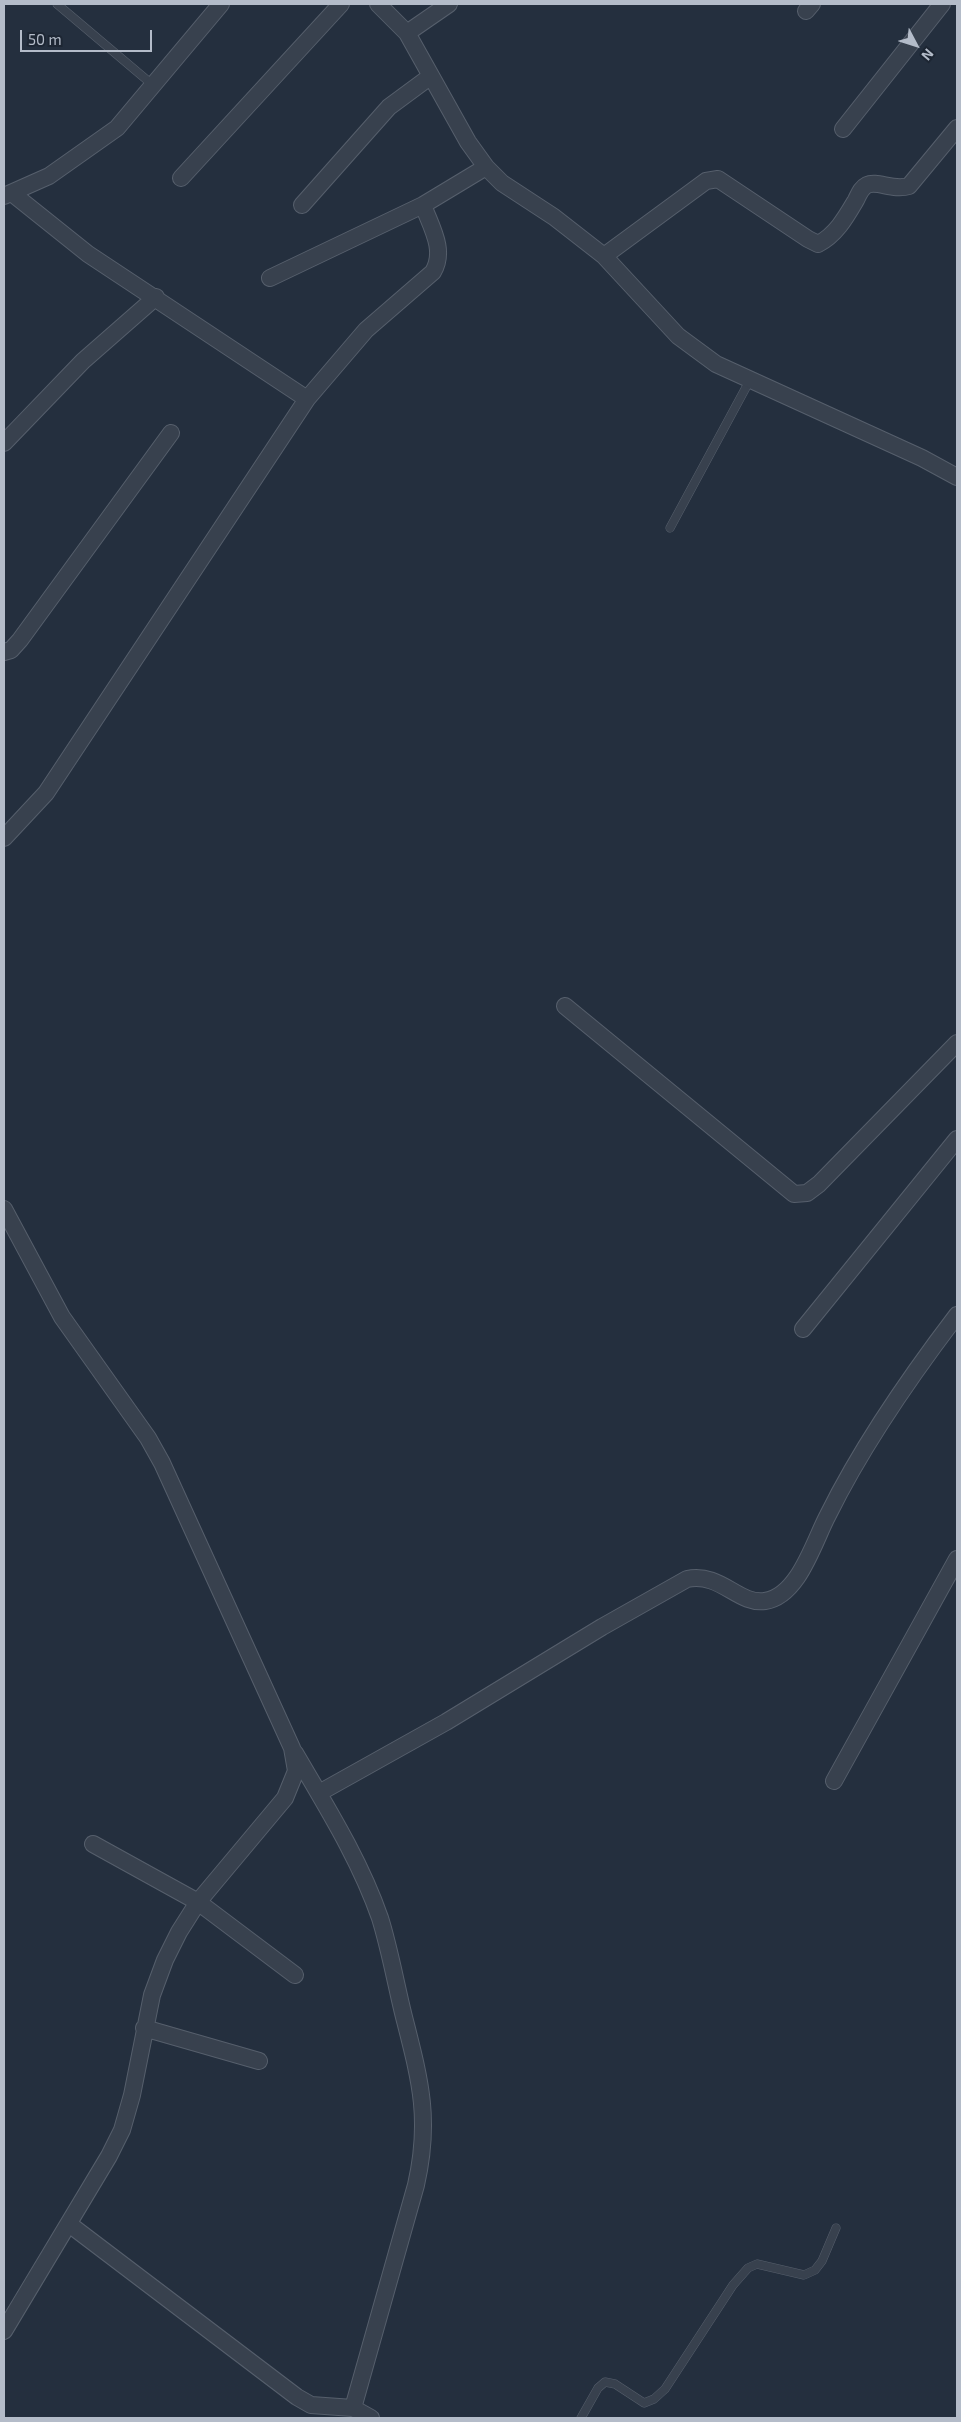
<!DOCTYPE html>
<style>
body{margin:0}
#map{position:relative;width:961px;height:2422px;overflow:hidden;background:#242f3e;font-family:"Exo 2",sans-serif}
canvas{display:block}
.frame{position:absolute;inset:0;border:5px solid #b4bcc9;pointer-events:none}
.north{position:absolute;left:891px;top:20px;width:50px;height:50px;-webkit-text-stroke:4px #1d2633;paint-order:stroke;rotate:130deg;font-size:14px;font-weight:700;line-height:20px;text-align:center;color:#b4bcc9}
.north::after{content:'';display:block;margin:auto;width:18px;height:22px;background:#b4bcc9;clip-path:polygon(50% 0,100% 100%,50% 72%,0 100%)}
.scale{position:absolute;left:20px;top:30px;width:132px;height:22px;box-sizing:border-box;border:2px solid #b4bcc9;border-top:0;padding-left:6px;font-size:15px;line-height:18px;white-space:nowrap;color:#b4bcc9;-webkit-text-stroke:4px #1d2633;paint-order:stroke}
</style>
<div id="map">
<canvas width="961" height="2422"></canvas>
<div class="frame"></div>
<div class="north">N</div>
<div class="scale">50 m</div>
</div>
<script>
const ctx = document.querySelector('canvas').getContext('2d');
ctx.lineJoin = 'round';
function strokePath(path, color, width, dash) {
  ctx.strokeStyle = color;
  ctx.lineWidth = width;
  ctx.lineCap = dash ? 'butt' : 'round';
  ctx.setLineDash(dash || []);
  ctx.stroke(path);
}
const lane = new Path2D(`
 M57,4L154,86
 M670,528L750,380
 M581,2418L598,2388L605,2382L615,2384L644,2403L654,2399L665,2389L733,2285L748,2268L757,2264L804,2275L815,2270L822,2261L836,2228`);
const street = new Path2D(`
 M378,4L407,33L468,142L486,167L502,183L554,217L604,256L678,336L716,364L922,458L957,477
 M806,11L812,4
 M407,33L449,4
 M843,129L942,4
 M181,178L341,4
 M13,194L88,254L307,399
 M4,196L49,176L117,128L221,4
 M302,205L389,107L431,76
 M604,256L706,181L718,179L808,239L818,244C836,235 846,217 856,200C859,194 861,188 867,185C877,180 893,191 909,186L957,128
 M270,278L423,205L486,167
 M4,443L83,361L156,297
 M4,652L11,650L20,640L171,433
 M4,838L46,793L307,399L366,330L433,272C446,250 431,227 423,205
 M565,1006L794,1194L807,1193L819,1184L957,1043
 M4,1209L62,1317L148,1438L162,1463L292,1748L296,1771L285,1798L198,1902L179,1932L165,1960L152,1995L132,2095L122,2130L109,2156L4,2331
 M803,1329L957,1139
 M295,1753C326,1806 360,1860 380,1918C390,1950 396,1985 404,2017C420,2080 431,2119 416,2185L353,2408
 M834,1781L957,1559
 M319,1793L446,1722L602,1627L687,1579C721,1572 738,1605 765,1601C799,1596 814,1541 828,1515C863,1444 909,1378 957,1315
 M93,1844L198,1902L295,1975
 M144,2028L259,2061
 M69,2224L297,2397L311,2405L353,2408L371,2418`);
strokePath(lane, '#565f6c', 9);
strokePath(street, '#565f6c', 18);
strokePath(lane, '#38414e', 8);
strokePath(street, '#38414e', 16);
</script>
